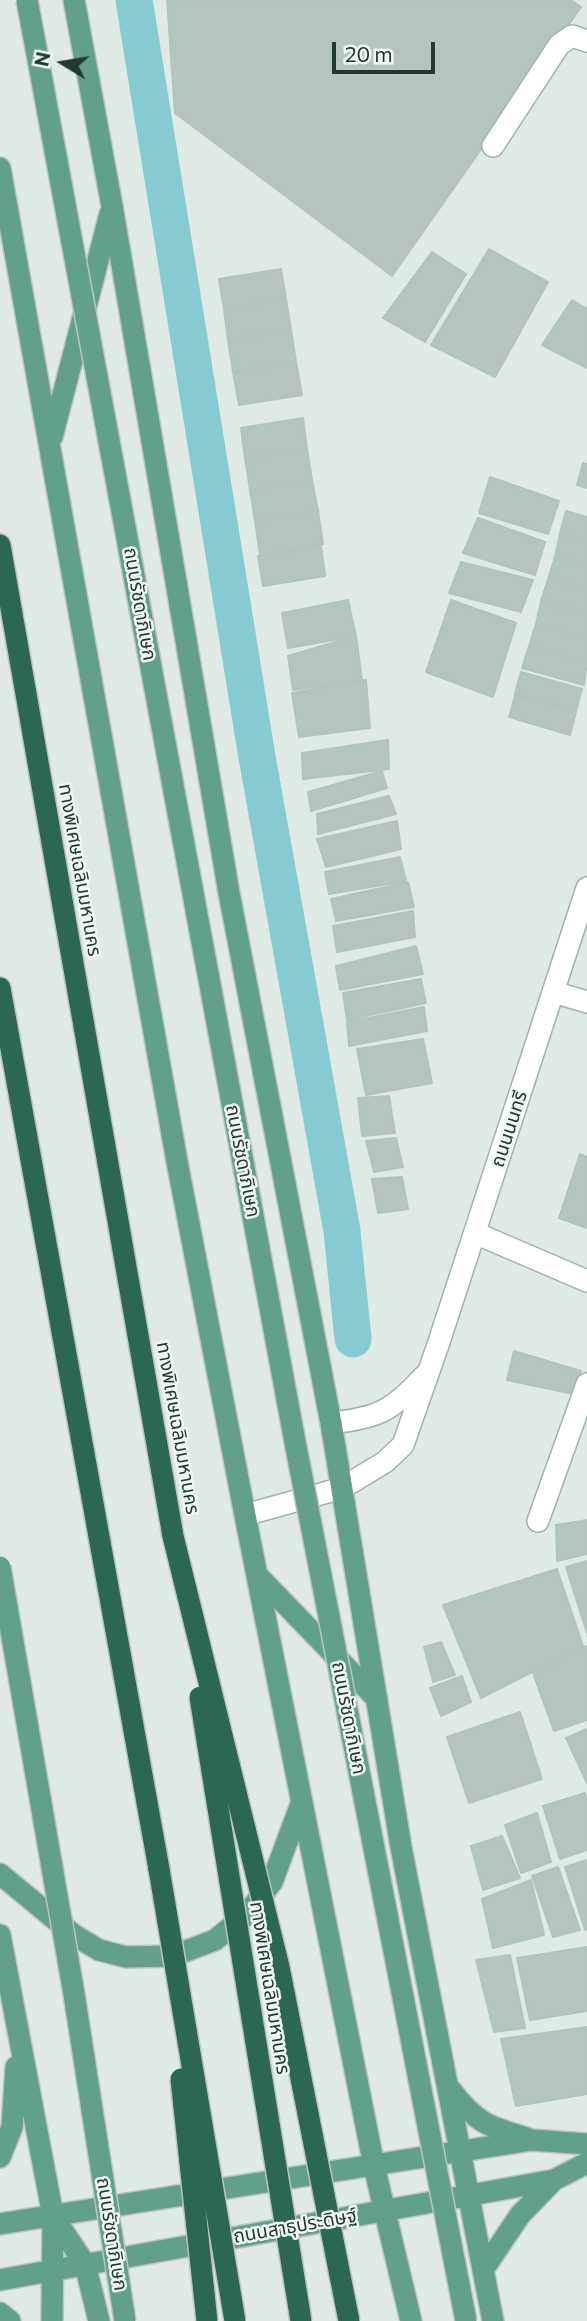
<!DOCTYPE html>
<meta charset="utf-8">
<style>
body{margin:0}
#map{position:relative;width:587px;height:2321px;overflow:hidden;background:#dfeae4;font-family:Commissioner,sans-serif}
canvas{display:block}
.north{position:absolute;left:28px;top:28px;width:70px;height:70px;-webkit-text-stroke:5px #eff7f2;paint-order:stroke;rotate:281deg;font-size:19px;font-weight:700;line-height:28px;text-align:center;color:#203a31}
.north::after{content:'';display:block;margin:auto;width:24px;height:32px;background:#203a31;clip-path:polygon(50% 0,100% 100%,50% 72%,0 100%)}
.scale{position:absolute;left:332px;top:42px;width:103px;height:32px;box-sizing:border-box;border:4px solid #203a31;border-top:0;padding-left:9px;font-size:21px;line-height:24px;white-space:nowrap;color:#203a31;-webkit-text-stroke:5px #eff7f2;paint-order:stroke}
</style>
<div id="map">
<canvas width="587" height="2321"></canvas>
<div class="north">N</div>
<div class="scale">20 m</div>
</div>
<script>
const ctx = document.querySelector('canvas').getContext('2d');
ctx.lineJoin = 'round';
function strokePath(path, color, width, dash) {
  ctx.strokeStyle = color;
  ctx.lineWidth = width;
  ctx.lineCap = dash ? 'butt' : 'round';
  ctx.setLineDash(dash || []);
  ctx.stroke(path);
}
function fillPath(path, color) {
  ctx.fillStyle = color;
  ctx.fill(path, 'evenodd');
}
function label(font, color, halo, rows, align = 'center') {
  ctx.font = font + ' Commissioner,"Noto Sans Thai",sans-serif';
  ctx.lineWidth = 5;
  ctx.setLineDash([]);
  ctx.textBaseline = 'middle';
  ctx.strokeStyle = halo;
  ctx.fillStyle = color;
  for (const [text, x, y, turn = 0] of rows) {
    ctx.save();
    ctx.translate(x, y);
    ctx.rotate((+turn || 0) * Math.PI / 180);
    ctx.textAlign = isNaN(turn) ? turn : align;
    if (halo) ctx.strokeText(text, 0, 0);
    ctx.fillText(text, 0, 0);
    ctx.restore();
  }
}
strokePath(new Path2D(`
 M134,0L257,757L342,1231L353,1339`), '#86cbd1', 37);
const building = new Path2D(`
 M167,0H571L581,7L392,276L175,113Z
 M489,249L548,282L495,377L431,345Z
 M432,252L466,274L425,342L383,318Z
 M281,269L286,299L224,309L219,279Z
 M286,299L291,330L228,340L224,309Z
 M572,300L587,309V368L542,345Z
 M291,330L296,362L233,372L228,340Z
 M296,362L302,395L239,405L233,372Z
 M303,418L307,449L245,458L241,428Z
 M307,449L312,480L250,490L245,458Z
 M583,463L587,464V488L577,485Z
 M490,477L559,501L548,534L479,513Z
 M312,480L318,511L255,521L250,490Z
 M318,511L323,544L260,555L255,521Z
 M566,511L587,517V541L560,533Z
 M478,518L545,542L535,575L463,553Z
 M560,534L587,542V566L555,557Z
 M321,546L325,576L263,586L258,556Z
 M555,557L587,566V590L548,579Z
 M461,562L533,580L521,612L449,593Z
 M548,579L587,590V614L541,601Z
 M348,600L356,636L288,648L282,613Z
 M451,600L516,623L493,697L426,672Z
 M541,602L587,615V639L536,624Z
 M536,624L587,639V662L529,646Z
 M356,636L362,680L293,690L288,656Z
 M529,646L587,662L584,685L522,668Z
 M521,672L582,689L576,711L515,693Z
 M366,680L370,728L299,737L292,693Z
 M515,695L576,712L570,735L509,717Z
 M388,740L389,769L303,779L302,753Z
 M382,771L387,788L311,811L308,792Z
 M389,796L396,814L318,834L317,814Z
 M397,821L401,849L326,867L317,839Z
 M400,857L406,881L329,894L325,872Z
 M408,882L414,907L336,921L331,899Z
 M413,911L415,937L337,952L333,926Z
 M416,946L423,974L340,990L336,966Z
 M421,979L426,1003L347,1020L343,993Z
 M424,1007L427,1031L349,1046L347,1022Z
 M423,1039L432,1083L366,1095L357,1049Z
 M389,1096L395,1133L362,1136L358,1098Z
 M396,1138L403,1167L374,1172L366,1141Z
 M580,1154L587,1157V1228L559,1218Z
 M402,1177L408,1209L378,1213L372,1179Z
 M514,1351L581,1371L573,1394L507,1380Z
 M587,1520V1554L557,1561L556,1525Z
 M587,1561V1633L566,1567Z
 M557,1569L583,1646L481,1698L443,1605Z
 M441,1642L455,1675L433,1682L424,1647Z
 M587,1646V1720L554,1731L533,1673Z
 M462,1676L471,1702L441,1716L430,1688Z
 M520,1712L542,1779L469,1803L447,1737Z
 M587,1729V1783L566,1738Z
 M585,1793L587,1799V1850L560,1859L543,1806Z
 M537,1813L551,1862L521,1873L505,1825Z
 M502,1836L520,1878L483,1890L471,1846Z
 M587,1860V1929L585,1930L565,1867Z
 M558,1867L580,1930L553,1937L532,1876Z
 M531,1880L544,1935L493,1948L482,1899Z
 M587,1947V2011L530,2020L517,1958Z
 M510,1955L525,2028L494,2032L476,1960Z
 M587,2027V2094L516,2106L501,2039Z`);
fillPath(building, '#b4c5bd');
strokePath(building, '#b1c4bb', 2);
const minor = new Path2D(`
 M493,146L559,45L572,36L587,41
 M553,992L587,1002
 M475,1233L587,1281
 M331,1423C378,1418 392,1411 424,1376
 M245,1515L342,1488L385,1462L403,1445L438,1345L587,888
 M538,1521L587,1384`);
const major = new Path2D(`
 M74,0L112,206L229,893L331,1423L401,1847L493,2321
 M0,168L178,1167L245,1515L374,2166L411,2321
 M52,437L110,214
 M257,1575L377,1699
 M0,1874L74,1935L99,1950L126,1957L173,1956L215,1940L246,1915L272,1882L301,1804
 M0,1935L53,2216L52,2321
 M450,2089C475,2122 488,2127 527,2138
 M0,2157L12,2127L16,2067
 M53,2216L85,2264L99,2321
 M0,2224L532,2140L587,2144
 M485,2267L520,2215L554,2180
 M0,2280L554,2180L587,2163
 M0,2313L10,2321`);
const highway = new Path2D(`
 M0,545L173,1536
 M0,988L159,1869`);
strokePath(minor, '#a2b2ab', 24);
strokePath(major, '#bcc4c1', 24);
strokePath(highway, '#bcc4c1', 24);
strokePath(minor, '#fff', 21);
strokePath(major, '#63a08b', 21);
strokePath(highway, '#2c6655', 21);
const majorBridge = new Path2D(`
 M27,0L295,1442L466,2321
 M0,1567L74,1994L125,2321`);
const highwayBridge = new Path2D(`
 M173,1536L279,1967L349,2321
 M200,1697L301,2321
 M159,1869L235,2321
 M181,2079L207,2321`);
strokePath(majorBridge, '#bcc4c1', 24, []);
strokePath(highwayBridge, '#bcc4c1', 24, []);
strokePath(majorBridge, '#63a08b', 21);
strokePath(highwayBridge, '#2c6655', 21);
label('19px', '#203a31', '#eff7f2', [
 ["ถนนรัชดาภิเษก",140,604,80],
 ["ทางพิเศษเฉลิมมหานคร",80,870,80],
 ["ถนนนนทรี",509,1129,-72],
 ["ถนนรัชดาภิเษก",243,1161,79],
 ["ทางพิเศษเฉลิมมหานคร",178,1428,80],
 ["ถนนรัชดาภิเษก",349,1718,79],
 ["ทางพิเศษเฉลิมมหานคร",270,1988,81],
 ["ถนนสาธุประดิษฐ์",295,2226,-10],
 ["ถนนรัชดาภิเษก",112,2234,81]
]);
</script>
